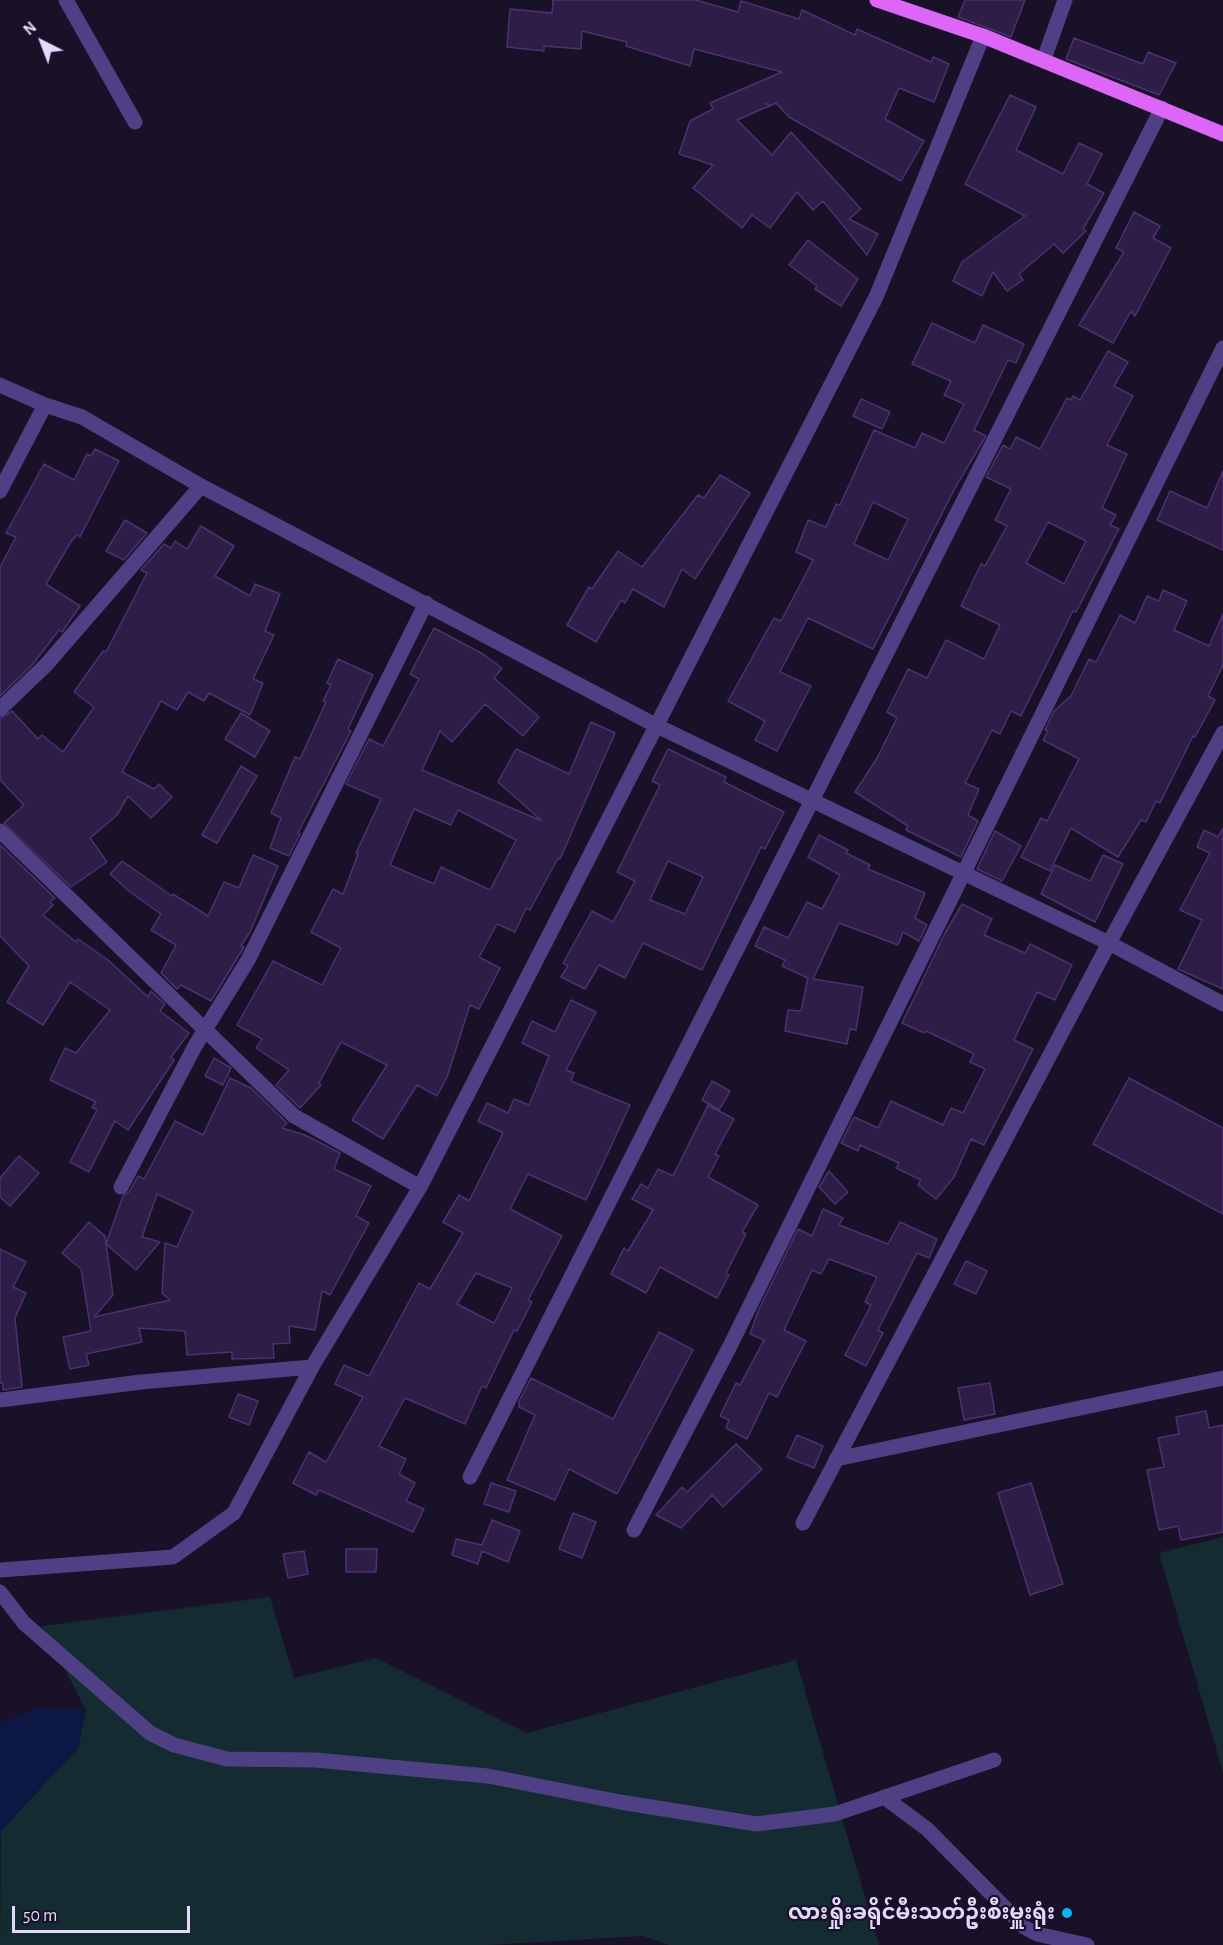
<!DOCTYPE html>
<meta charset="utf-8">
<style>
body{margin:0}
#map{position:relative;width:1223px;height:1945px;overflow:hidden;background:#191127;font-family:"Alegreya Sans",sans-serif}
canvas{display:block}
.north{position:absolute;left:12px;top:12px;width:60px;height:60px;-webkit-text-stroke:4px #191127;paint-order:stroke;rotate:318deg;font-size:16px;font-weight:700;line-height:24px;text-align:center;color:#e4d9fd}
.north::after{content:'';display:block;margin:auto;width:21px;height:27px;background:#e4d9fd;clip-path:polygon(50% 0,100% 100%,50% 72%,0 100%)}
.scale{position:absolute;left:12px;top:1906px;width:178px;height:27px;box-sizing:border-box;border:3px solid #e4d9fd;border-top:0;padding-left:8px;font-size:18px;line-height:21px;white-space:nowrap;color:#e4d9fd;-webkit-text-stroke:4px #191127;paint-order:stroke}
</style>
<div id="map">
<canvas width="1223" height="1945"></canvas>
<div class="north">N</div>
<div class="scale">50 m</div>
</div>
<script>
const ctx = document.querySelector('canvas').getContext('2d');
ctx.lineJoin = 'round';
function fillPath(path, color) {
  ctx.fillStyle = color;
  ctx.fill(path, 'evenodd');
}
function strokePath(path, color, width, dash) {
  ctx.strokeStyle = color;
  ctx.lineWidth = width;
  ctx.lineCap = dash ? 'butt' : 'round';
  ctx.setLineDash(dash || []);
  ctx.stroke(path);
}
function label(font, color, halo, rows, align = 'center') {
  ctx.font = font + ' "Alegreya Sans","Noto Sans Myanmar",sans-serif';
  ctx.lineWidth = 4.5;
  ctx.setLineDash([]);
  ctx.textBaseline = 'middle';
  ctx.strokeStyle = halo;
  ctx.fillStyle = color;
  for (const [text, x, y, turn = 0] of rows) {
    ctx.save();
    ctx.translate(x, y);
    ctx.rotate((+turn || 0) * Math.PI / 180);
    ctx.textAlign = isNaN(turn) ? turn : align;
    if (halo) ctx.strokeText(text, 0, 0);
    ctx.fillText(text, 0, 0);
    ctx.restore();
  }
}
fillPath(new Path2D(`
 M1223,1537V1772L1159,1553Z
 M270,1597L294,1678L376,1658L527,1733L796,1660L879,1945H669L643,1936L487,1945H0L1,1831L78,1748L86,1710L42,1626Z`), '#142c31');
fillPath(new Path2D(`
 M36,1708L86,1710L78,1748L1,1831L0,1889V1723Z`), '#0d1744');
const building = new Path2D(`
 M553,0H696L738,12L741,1L799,19L802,10L855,35L857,29L931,62L933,57L949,64L934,102L899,88L885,119L924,141L901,181L789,117L776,103L770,106L765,103L769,106L737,120L772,155L791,132L861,209L849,219L878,234L867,255L823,201L813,210L797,192L770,228L752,215L742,228L693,188L713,165L679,154L690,121L713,109L710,103L782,72L694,49L690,66L626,46L627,42L582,31L581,49L544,46V51L507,47L510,9L552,13Z
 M965,0H1025L1011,37L958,17Z
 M1074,38L1143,64L1148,52L1176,63L1159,95L1066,59Z
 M1010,95L1036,107L1016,150L1063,174L1079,143L1102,154L1087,184L1104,193L1083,229L1086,231L1063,253L1054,244L1019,274L1023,280L1007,291L993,272L982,296L953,281L962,262L1025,216L965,184Z
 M1134,212L1160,226L1153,238L1171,248L1135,316L1131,311L1113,343L1079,325L1124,252L1116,248Z
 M808,240L858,279L841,306L815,289L817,286L789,265Z
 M932,323L975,343L983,325L1024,344L1016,363L1008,360L974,430L986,436L955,488L873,649L808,618L780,672L811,686L777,751L755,740L765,721L728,701L774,618L781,621L813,560L796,552L808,520L826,527L836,504L840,505L874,430L915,448L922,433L944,443L964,404L944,395L951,381L912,364ZM873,502L908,519L888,560L854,544Z
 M1108,351L1128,362L1114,386L1133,396L1107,445L1127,454L1102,508L1116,515L1110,525L1119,529L1076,612L1073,611L1021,716L1011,711L1000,734L992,730L965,783L979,789L968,815L978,821L961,857L906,830L908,826L855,792L876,760L897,718L887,712L908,669L927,678L946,640L984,659L1000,625L961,606L981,564L985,566L1007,526L995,520L1011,489L986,477L1003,445L1010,449L1016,437L1040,449L1067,398L1071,400L1073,396L1080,400ZM1048,522L1086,541L1064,584L1026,563Z
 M861,399L890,412L882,429L853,416Z
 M95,449L119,461L80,537L77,535L72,540L46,584L80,606L62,632L59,630L33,664L0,696V567L16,537L6,533L44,464L74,480L87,454L91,456Z
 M1223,471V550L1157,520L1170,491L1207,508Z
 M720,475L750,493L695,579L682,569L664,607L633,589L625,603L621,600L596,642L567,625L589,587L592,589L618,551L642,567L698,495L704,498Z
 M125,520L147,533L124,560L106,551Z
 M201,526L234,546L215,576L250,596L255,584L280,594L265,631L274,635L253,679L263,683L250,715L209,693L204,701L188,692L177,710L161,701L122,772L154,789L159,784L172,797L151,818L128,796L117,815L90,838L107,862L71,887L4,823L24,805L0,780V718L12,711L38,739L42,735L63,752L94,707L74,692L103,651L106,652L147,573L141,570L164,544L171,548L175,541L187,549Z
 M1163,590L1187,601L1174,630L1209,646L1223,614V665L1208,696L1215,700L1195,737L1193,736L1160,803L1156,801L1146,822L1141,820L1118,857L1071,828L1050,871L1021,857L1041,818L1047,821L1079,759L1043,740L1048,731L1045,730L1054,711L1071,696L1089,659L1096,662L1120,615L1135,623L1147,596L1159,601Z
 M434,628L483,654L502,668L494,678L539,717L523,736L485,704L452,742L440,731L422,770L542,821L498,782L516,749L569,774L591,722L615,733L560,859L558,858L530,910L526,908L515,932L497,924L479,957L500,968L479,1009L470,1005L447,1077L437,1096L417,1085L383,1139L352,1120L387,1065L341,1042L319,1083L321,1085L300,1108L276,1085L289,1070L256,1048L262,1039L237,1025L273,961L322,985L341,948L311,932L333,889L343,894L358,854L356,853L381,799L346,784L369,739L383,746L419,679L410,674ZM414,809L451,825L458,810L516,840L490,890L441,867L434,884L390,865Z
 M338,659L373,675L348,729L351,731L298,833L300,834L289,856L270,848L281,818L271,813L295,757L300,759L326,702L323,701L331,685L327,683Z
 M241,713L270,731L255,757L225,739Z
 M668,749L726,777L724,782L784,812L765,849L761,847L702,970L643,943L625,978L599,965L585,989L561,977L568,966L563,963L592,911L613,922L635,881L617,872L660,785L652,781ZM668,861L703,877L685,914L650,900Z
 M241,766L257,776L217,843L202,835Z
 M1223,828V989L1178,969L1202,920L1180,910L1210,853L1197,847L1204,830L1218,837Z
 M995,831L1021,846L1002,881L977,869Z
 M819,835L848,850L846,853L870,865L868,869L925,893L915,918L927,925L919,941L903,932L898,945L839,923L813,979L863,987L856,1030L850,1029L847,1044L785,1031L788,1010L801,1011L808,978L782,966L785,960L755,946L764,927L788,938L807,902L822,909L840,875L808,857Z
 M0,845L55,898L50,902L53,905L43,915L76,942L78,939L108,960L148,997L151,991L165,1004L160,1011L189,1033L171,1057L174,1060L128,1130L115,1121L89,1172L70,1162L97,1110L92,1107L96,1102L50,1080L65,1048L76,1053L110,1010L70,982L43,1025L7,1002L29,966L0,936Z
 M253,855L278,866L250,932L241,946L244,947L239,955L211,1001L181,985L177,989L161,973L176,945L151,930L161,914L130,892L110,874L122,861L172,896L173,894L208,916L224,882L239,888Z
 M1103,855L1123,864L1095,922L1041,894L1055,865L1090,881Z
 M962,904L992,919L984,935L1025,953L1030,944L1072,965L1055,1000L1037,992L1014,1040L1033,1049L1016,1083L984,1145L971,1139L954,1177L936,1199L918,1185L921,1180L896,1168L899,1163L860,1145L858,1151L841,1143L854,1117L878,1128L891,1101L943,1125L951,1108L963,1113L985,1069L970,1062L974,1054L926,1031L924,1033L902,1023L945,933Z
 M571,1000L596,1012L566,1070L574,1073L571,1081L630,1105L586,1200L528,1174L510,1209L562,1236L528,1300L532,1302L517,1331L514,1330L486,1388L482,1386L465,1424L405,1398L379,1446L406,1459L399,1474L415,1483L406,1501L424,1509L413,1532L319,1490L316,1495L293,1483L309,1452L326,1462L363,1397L335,1384L344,1365L369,1376L419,1283L430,1289L463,1233L443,1222L459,1195L469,1201L503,1133L478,1121L487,1103L508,1113L514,1099L529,1105L549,1056L522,1043L532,1021L555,1032ZM476,1273L512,1288L494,1323L457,1304Z
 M214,1058L231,1068L223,1085L205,1076Z
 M230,1078L251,1088L287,1123L282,1128L305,1135L340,1153L334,1169L371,1186L356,1216L369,1223L330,1295L322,1291L315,1330L289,1326L290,1343L273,1344L274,1358L232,1359V1352L187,1355L185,1331L139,1328L142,1342L86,1354L89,1365L70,1369L63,1337L91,1331L81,1269L62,1253L89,1222L105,1236L113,1295L94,1317L170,1300L162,1293L165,1243L177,1247L193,1211L157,1194L142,1237L160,1242L136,1270L106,1244L123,1196L129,1192L138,1176L144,1179L175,1121L203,1135Z
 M1129,1078L1223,1128V1214L1093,1144Z
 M712,1081L730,1091L719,1110L702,1100Z
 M708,1105L734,1119L715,1154L719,1156L708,1177L758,1205L742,1232L746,1234L726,1273L729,1275L717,1298L660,1267L646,1293L611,1274L624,1248L628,1251L653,1210L632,1199L641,1184L648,1188L658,1169L673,1176Z
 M19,1156L39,1173L10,1206L0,1197V1178Z
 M829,1171L848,1192L835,1204L819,1187Z
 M823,1209L843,1218L839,1225L888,1244L900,1222L937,1239L929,1258L917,1253L878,1330L883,1333L866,1366L845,1355L871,1305L865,1302L877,1277L829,1259L821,1274L812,1270L784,1330L806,1341L777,1397L769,1393L747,1439L726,1428L729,1420L720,1416L736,1383L740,1385L764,1340L750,1334L759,1309L798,1229L812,1236Z
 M0,1249L26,1262L13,1287L26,1293L15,1318L22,1387L3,1390V1383H0Z
 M966,1261L987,1271L976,1294L954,1284Z
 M659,1332L693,1350L617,1494L569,1469L555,1500L507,1480L535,1415L519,1407V1401L531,1378L613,1419Z
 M990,1383L995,1414L964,1420L958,1388Z
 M238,1394L258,1401L249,1425L229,1417Z
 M1206,1411L1209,1428L1223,1425V1532L1181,1540L1178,1526L1159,1530L1147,1470L1164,1467L1158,1438L1179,1434L1176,1417Z
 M797,1435L823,1446L814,1468L787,1457Z
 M736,1444L762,1469L723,1507L712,1495L681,1528L656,1515L682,1487L687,1492Z
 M491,1483L516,1491L509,1512L484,1504Z
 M1031,1483L1063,1584L1030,1595L998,1493Z
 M573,1513L596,1522L582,1558L559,1549Z
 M492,1520L520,1531L508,1562L482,1551L478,1564L452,1555L456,1539L482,1545Z
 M346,1549H377L376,1572H346Z
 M304,1551L308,1574L288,1578L283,1554Z`);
fillPath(building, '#2e1e47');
strokePath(building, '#4b3172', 1.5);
strokePath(new Path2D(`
 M66,0L135,122
 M1044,59L1065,0
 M0,385L45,405L82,417L201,486L657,726L1109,943L1223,1004
 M0,491L45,405
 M0,709L46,665L201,486
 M0,831L294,1116L420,1187
 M121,1187L195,1046L248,960L426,603
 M0,1400L141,1382L312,1367
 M836,1459L1223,1378
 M470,1477L1162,108
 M803,1523L1109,943L1223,733
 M634,1530L729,1348L1223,348
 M0,1570L173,1557L234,1513L312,1367L420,1187L876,297L983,36
 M0,1592L24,1623L150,1733L174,1745L227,1759L315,1760L488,1776L620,1802L757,1824L835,1814L994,1760
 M884,1797L927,1829L1024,1927L1037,1934L1087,1945`), '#4f3f84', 15);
strokePath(new Path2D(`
 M877,0L983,36L1223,134`), '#dd66f7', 15);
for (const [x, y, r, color] of [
 [1067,1913,6,"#0fb1f3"]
]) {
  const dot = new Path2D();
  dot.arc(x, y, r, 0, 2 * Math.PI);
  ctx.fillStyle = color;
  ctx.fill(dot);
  strokePath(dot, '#191127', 2);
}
label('bold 21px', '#e4d9fd', '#191127', [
 ["လားရှိုးခရိုင်မီးသတ်ဦးစီးမှူးရုံး",1055,1913]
], 'right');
</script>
